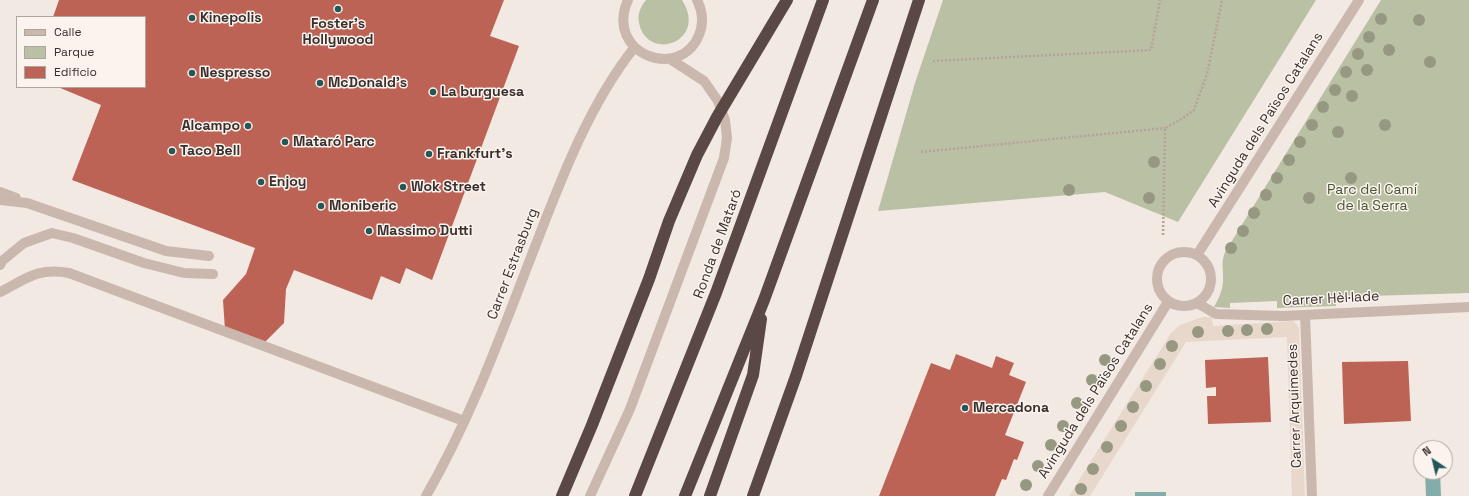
<!DOCTYPE html>
<meta charset="utf-8">
<style>
body{margin:0}
#map{position:relative;width:1469px;height:496px;overflow:hidden;background:#f2e9e2;font-family:"Space Grotesk",sans-serif}
canvas{display:block}
.legend{position:absolute;left:16px;top:16px;width:130px;height:72px;box-sizing:border-box;background:#faf3ee;border:1px solid #ada5a0;margin:0;padding:5px 7px;list-style:none;font-size:12px;color:#392f2c}
.legend li{display:flex;align-items:center;gap:8px;height:20px}
.legend b{width:20px;border:1px solid #ada5a0}
.north{position:absolute;left:1413px;top:440px;width:40px;height:40px;box-sizing:border-box;background:#faf3ee;border:1px solid #ada5a0;border-radius:50%;rotate:325deg;font-size:11px;font-weight:700;line-height:16px;text-align:center;color:#392f2c}
.north::after{content:'';display:block;margin:auto;width:14px;height:18px;background:#245755;clip-path:polygon(50% 0,100% 100%,50% 72%,0 100%)}
</style>
<div id="map">
<canvas width="1469" height="496"></canvas>
<ul class="legend">
<li><b style="height:5px;background:#cab8ae"></b>Calle</li>
<li><b style="height:11px;background:#bac0a3"></b>Parque</li>
<li><b style="height:11px;background:#bc6356"></b>Edificio</li>
</ul>
<div class="north">N</div>
</div>
<script>
const ctx = document.querySelector('canvas').getContext('2d');
ctx.lineJoin = 'round';
function fillPath(path, color) {
  ctx.fillStyle = color;
  ctx.fill(path, 'evenodd');
}
function strokePath(path, color, width, dash) {
  ctx.strokeStyle = color;
  ctx.lineWidth = width;
  ctx.lineCap = dash ? 'butt' : 'round';
  ctx.setLineDash(dash || []);
  ctx.stroke(path);
}
function label(font, color, halo, rows, align = 'center') {
  ctx.font = font + ' "Space Grotesk",sans-serif';
  ctx.lineWidth = 3;
  ctx.setLineDash([]);
  ctx.textBaseline = 'middle';
  ctx.strokeStyle = halo;
  ctx.fillStyle = color;
  for (const [text, x, y, turn = 0] of rows) {
    ctx.save();
    ctx.translate(x, y);
    ctx.rotate((+turn || 0) * Math.PI / 180);
    ctx.textAlign = isNaN(turn) ? turn : align;
    if (halo) ctx.strokeText(text, 0, 0);
    ctx.fillText(text, 0, 0);
    ctx.restore();
  }
}
fillPath(new Path2D(`
 M646,0H682C709,42 647,63 639,23C637,14 641,6 646,0Z
 M943,0H1316L1178,222L1105,192L878,211L915,83Z
 M1381,0H1469V293L1336,297V306L1277,308V301L1230,303V308L1214,307C1219,298 1224,288 1223,277C1223,266 1221,263 1225,252Z`), '#bac0a3');
fillPath(new Path2D(`
 M1202,317H1212L1213,326L1293,321L1297,325L1299,328L1305,496H1292L1287,337L1186,342L1090,496H1069L1171,333L1180,325Z`), '#e8d8cb');
fillPath(new Path2D(`
 M1425,472H1440L1441,496H1426Z
 M1135,492H1166V496H1135Z`), '#83adaa');
fillPath(new Path2D(`
 M59,0H504L490,36L519,46L432,280L406,268L400,284L381,276L372,300L294,270L286,289L284,323L263,344L225,330L223,300L246,274L255,248L72,180L101,105L58,87H145V17H53Z
 M956,354L992,368L996,356L1014,363L1009,375L1026,382L1005,435L1024,442L1017,460L1014,459L1006,480L1002,479L995,496H879L931,363L950,370Z
 M1268,357L1271,422L1208,424L1207,396H1216V387L1206,388L1205,360Z
 M1408,361L1411,421L1344,424L1342,362Z`), '#bc6356');
strokePath(new Path2D(`
 M933,61L1151,50L1160,0
 M921,152L1165,128
 M1163,235L1165,128L1180,120L1194,110L1207,74L1222,0`), '#b5a299', 2.5, [2, 2]);
strokePath(new Path2D(`
 M628,0C604,54 680,82 699,35C704,23 703,12 697,0
 M0,192L16,198
 M0,200L27,203L166,251L209,256
 M1157 279a27 27 0 1 1 54 0a27 27 0 1 1-54 0Z
 M1197,255L1359,0
 M0,265L2,261L24,243L52,233L73,238L144,263L184,273L213,274
 M0,292C26,279 38,267 69,273L464,421
 M1197,303L1216,314L1283,316L1469,307
 M1305,315L1312,496
 M426,496C473,415 504,326 538,239C563,174 591,102 634,48
 M590,496L630,409L724,158L727,138L725,120L718,101L704,81L670,59
 M1048,496L1168,302`), '#cab8ae', 10);
strokePath(new Path2D(`
 M562,496L592,425L649,279L669,221L697,155L717,117L787,0
 M635,496L716,293L823,0
 M685,496L764,300L873,0
 M710,496L753,375L761,319
 M753,496L796,376L919,0`), '#594844', 12);
ctx.fillStyle = '#979881';
for (const [x, y] of [
 [1381,19],
 [1419,20],
 [1369,37],
 [1389,50],
 [1358,54],
 [1430,62],
 [1367,70],
 [1346,72],
 [1335,90],
 [1352,96],
 [1323,107],
 [1312,125],
 [1385,125],
 [1338,132],
 [1300,142],
 [1289,160],
 [1154,162],
 [1277,178],
 [1351,178],
 [1069,190],
 [1266,195],
 [1149,198],
 [1309,198],
 [1254,213],
 [1243,231],
 [1231,248],
 [1267,329],
 [1247,330],
 [1228,331],
 [1198,332],
 [1172,346],
 [1105,360],
 [1160,364],
 [1092,380],
 [1146,386],
 [1077,403],
 [1133,407],
 [1063,426],
 [1121,426],
 [1051,445],
 [1107,447],
 [1038,466],
 [1093,469],
 [1026,485],
 [1081,489]
]) {
  ctx.beginPath();
  ctx.arc(x, y, 6, 0, 2 * Math.PI);
  ctx.fill();
}
for (const [x, y, r, color] of [
 [338,9,4,"#245755"],
 [192,18,4,"#245755"],
 [192,73,4,"#245755"],
 [320,83,4,"#245755"],
 [433,92,4,"#245755"],
 [248,126,4,"#245755"],
 [285,142,4,"#245755"],
 [172,151,4,"#245755"],
 [429,154,4,"#245755"],
 [261,182,4,"#245755"],
 [403,187,4,"#245755"],
 [321,206,4,"#245755"],
 [369,231,4,"#245755"],
 [965,408,4,"#245755"]
]) {
  const dot = new Path2D();
  dot.arc(x, y, r, 0, 2 * Math.PI);
  ctx.fillStyle = color;
  ctx.fill(dot);
  strokePath(dot, '#faf3ee', 1.5);
}
label('bold 14px', '#392f2c', '#faf3ee', [
 ["Kinepolis",200,18],
 ["Foster's",338,24,"center"],
 ["Hollywood",338,40,"center"],
 ["Nespresso",200,73],
 ["McDonald's",328,83],
 ["La burguesa",441,92],
 ["Alcampo",240,126,"right"],
 ["Mataró Parc",293,142],
 ["Taco Bell",180,151],
 ["Frankfurt's",437,154],
 ["Enjoy",269,182],
 ["Wok Street",411,187],
 ["Moniberic",329,206],
 ["Massimo Dutti",377,231],
 ["Mercadona",973,408]
], 'left');
label('14px', '#392f2c', '#faf3ee', [
 ["Avinguda dels Països Catalans",1266,120,-58],
 ["Ronda de Mataró",718,244,-70],
 ["Carrer Estrasburg",513,264,-69],
 ["Carrer Hèl·lade",1331,299,-3],
 ["Avinguda dels Països Catalans",1096,391,-58],
 ["Carrer Arquímedes",1295,406,-92]
]);
label('14px', '#4c5532', '#faf3ee', [
 ["Parc del Camí",1372,190],
 ["de la Serra",1372,206]
]);
</script>
